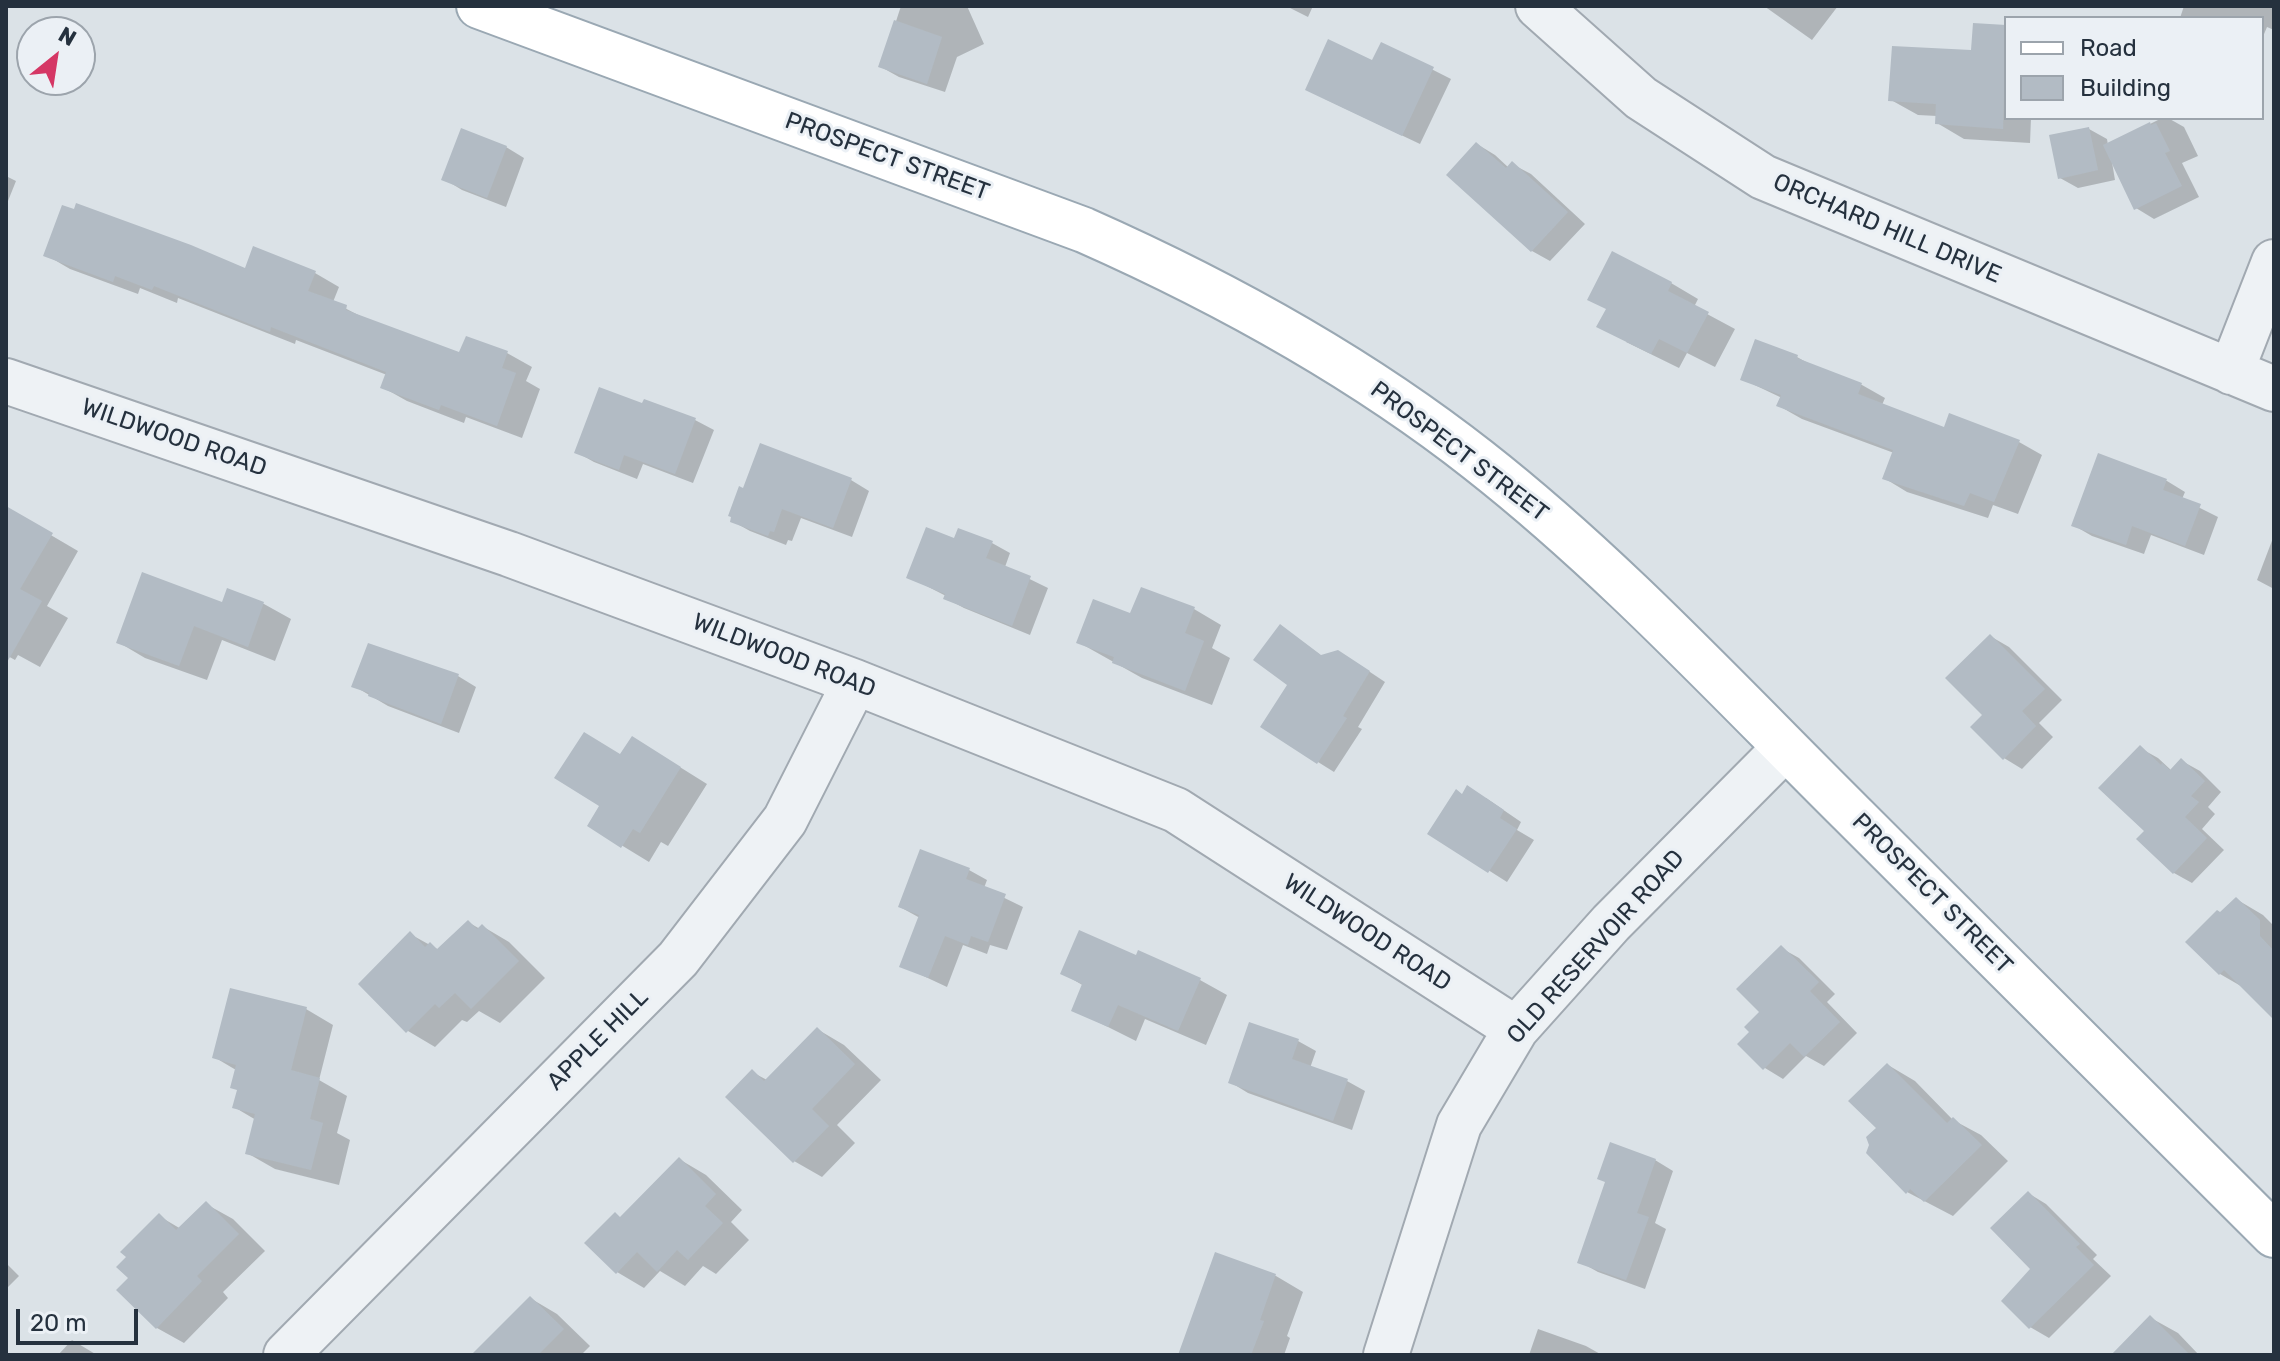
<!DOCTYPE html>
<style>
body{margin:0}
#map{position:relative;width:2280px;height:1361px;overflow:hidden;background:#dbe2e7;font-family:Rubik,sans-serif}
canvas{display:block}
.frame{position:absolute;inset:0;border:8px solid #25313e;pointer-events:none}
.legend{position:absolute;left:2004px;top:16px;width:260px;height:104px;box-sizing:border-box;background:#ebf0f5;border:2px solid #9ca4ac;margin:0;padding:10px 14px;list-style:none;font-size:24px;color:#25313e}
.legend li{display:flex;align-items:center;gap:16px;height:40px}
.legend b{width:40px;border:2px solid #9ca4ac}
.north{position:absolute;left:16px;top:16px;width:80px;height:80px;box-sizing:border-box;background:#ebf0f5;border:2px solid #9ca4ac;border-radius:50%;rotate:30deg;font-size:22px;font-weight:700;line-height:32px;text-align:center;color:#25313e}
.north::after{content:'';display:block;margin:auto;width:28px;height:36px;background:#d53765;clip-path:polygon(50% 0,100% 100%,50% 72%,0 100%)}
.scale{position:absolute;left:16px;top:1309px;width:122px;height:36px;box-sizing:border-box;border:4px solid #25313e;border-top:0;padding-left:10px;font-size:24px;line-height:28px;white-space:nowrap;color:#25313e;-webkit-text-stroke:6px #ebf0f5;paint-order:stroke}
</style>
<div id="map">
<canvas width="2280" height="1361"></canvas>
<div class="frame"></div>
<ul class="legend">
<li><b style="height:10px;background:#fff"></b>Road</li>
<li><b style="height:22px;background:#b2bbc4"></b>Building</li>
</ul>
<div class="north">N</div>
<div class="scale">20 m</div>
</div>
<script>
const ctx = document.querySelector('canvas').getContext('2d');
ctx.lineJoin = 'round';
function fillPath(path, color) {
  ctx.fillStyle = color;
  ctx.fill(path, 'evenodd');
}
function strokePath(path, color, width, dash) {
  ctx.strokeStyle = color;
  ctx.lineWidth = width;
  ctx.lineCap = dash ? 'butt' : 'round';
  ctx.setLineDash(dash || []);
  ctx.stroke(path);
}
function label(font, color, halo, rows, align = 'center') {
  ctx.font = font + ' Rubik,sans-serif';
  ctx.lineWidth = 6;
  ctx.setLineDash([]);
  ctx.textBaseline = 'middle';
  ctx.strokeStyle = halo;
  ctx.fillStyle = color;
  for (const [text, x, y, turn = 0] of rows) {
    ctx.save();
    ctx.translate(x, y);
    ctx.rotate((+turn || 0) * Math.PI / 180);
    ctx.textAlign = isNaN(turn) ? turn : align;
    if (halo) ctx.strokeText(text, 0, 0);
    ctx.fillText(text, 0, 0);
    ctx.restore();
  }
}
fillPath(new Path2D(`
 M901,6H967L984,44L957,57L945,92L899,77L881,67Z
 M1286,6H1313L1308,17Z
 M1764,6H1838L1812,40Z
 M2184,6H2274V30L2267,27L2262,39V18H2180Z
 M1975,25L2006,27V118H2031L2030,143L1964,139L1937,123V116L1918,115L1891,100L1973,52Z
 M1382,44L1451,79L1420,144L1325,99L1373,63Z
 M2162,118H2168L2184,127L2198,156L2182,163L2199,197L2154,219L2136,208L2112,162L2115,180L2078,188L2060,178L2089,129L2107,139L2108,145Z
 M1477,144L1495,155L1509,168L1512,164L1531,174L1585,224L1550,261L1532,251L1449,175Z
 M506,147L524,158L506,207L462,190L444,179Z
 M6,176L16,181L6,206Z
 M46,255L246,270L315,273L339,287L333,302L370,321L460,355L507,353L532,367L526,381L540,389L522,438L466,417L464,423L407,401L382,387L387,375L296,340L295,344L178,298L177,303L140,288L138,294L70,269Z
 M1671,283L1698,299L1694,307L1735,329L1715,367L1687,353L1679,368L1626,342Z
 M1797,357L1815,367L1862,385L1885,398L1882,405L1945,429L2019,442L2042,455L2018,514L1993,505L1988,518L1907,492L1884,478L1894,453L1802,419L1779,406L1782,398L1742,379Z
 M645,401L695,420L714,430L693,483L643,464L637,479L594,462L576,452L644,406Z
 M761,446L851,480L869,491L852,537L801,518L792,541L788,540L786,545L750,531L732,521Z
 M2099,456L2167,481L2185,492L2182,499L2218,517L2204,555L2151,535L2144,554L2092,536L2073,525Z
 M8,510L78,551L47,606L68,618L40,667L18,655L15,660L6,655V514Z
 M959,530L992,543L1010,553L1005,567L1048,588L1030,635L964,608L945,598L946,596L909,577L955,541Z
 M2273,538H2274V589L2257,580Z
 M229,591L264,604L291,619L275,661L222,640L207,680L145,658L118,642L224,605Z
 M1194,609L1221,625L1212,648L1230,658L1212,705L1142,678L1078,642L1132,616Z
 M1990,636L2009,647L2062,700L2039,723L2053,737L2022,769L2004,758L1985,715Z
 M1296,637L1323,657L1355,662L1385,682L1358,727L1362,729L1334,772L1318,762L1289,684Z
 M458,676L476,687L459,733L388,706L354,686Z
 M2140,748L2158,758L2172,771L2182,761L2200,771L2221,792L2208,807L2215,814L2202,829L2224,850L2192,883L2174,873L2147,831Z
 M659,754L707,784L668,846L661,842L649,862L590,826L602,805L622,756Z
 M1463,796L1486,798L1521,822L1517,830L1534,840L1507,882L1430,833Z
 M969,870L987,880L984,888L1023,907L1007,950L990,945L987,954L963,945L947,987L902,966L920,918L900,907Z
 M2236,899L2263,915L2274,926V1017L2246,989L2220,974L2221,914Z
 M468,922L480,929L482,926L509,942L545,978L500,1023L479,1011L467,1022L462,1020L435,1047L408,1031L410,934L439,950Z
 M1781,948L1799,958L1835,994L1827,1002L1857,1033L1824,1066L1806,1056L1783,1079L1765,1068L1762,1012Z
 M1139,953L1200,980L1227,995L1206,1045L1145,1019L1136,1041L1074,1010L1084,986L1062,973L1137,957Z
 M306,1009L333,1025L319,1080L347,1096L337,1133L350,1140L339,1185L275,1169L247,1153L256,1120L234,1107L238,1091L236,1070L214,1057Z
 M817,1029L844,1045L881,1080L837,1125L855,1143L822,1177L794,1161L752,1072L767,1080Z
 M1298,1041L1316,1051L1310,1068L1347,1081L1365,1091L1352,1130L1248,1093L1230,1082Z
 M1888,1065L1915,1081L1953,1120L1981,1135L2008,1161L1953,1216L1907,1192Z
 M679,1159L706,1175L742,1210L731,1222L749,1240L716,1274L703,1266L685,1286L660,1271L644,1288L617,1272L622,1218Z
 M1655,1160L1673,1171L1655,1223L1666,1229L1645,1289L1598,1272L1580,1262Z
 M2028,1193L2046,1204L2097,1255L2093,1259L2111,1276L2049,1338L2030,1327L2033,1269Z
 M206,1204L233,1219L265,1251L223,1292L228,1298L184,1343L157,1328L131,1278L159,1216L181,1229Z
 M1217,1255L1276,1276L1303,1292L1287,1336L1290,1338L1284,1355H1181Z
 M6,1263L19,1276L6,1289Z
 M530,1298L557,1314L590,1346L581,1355H479Z
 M2151,1318L2178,1333L2199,1355H2114Z
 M1538,1329L1586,1346L1602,1355H1529Z
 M72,1340L97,1355H58Z`), '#0003');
fillPath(new Path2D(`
 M894,20L942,37L927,84L878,67Z
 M1973,23L2006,25L2003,129L1935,124L1936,104L1888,101L1892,46L1971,50Z
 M1328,39L1372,60L1381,42L1434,67L1402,136L1305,90Z
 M2150,122L2151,125L2156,123L2170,151L2165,153L2182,186L2134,210L2103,145Z
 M2089,127L2098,170L2058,179L2049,135Z
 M461,128L507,146L487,198L441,180Z
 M1476,142L1506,168L1512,161L1568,212L1531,252L1446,175Z
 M76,203L191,245L245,268L253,246L316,271L308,291L347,305L346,310L459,352L466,336L508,351L502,368L516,373L497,426L441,405L439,410L380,388L386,372L271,327L270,332L154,286L152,290L115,276L113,282L43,256L62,205L74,209Z
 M1612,251L1672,282L1668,291L1709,312L1687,353L1659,339L1651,354L1596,327L1606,309L1587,300Z
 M1755,339L1798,355L1797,358L1862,383L1858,394L1944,427L1949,413L2020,440L1994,502L1970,493L1964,506L1882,479L1893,450L1776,406L1781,395L1740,380Z
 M599,387L642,403L644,399L696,418L675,474L624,455L619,470L574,453Z
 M760,443L852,478L833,528L782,509L774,532L770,531L768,536L730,522L731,517L728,516L739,486L743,488Z
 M2098,453L2167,479L2163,490L2201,504L2185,546L2132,526L2126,545L2071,526Z
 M6,506L53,533L20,589L42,601L6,664Z
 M926,527L954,538L958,528L993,541L986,558L1031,576L1012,626L943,599L945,594L906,578Z
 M142,572L222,602L227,588L264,602L248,647L194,626L179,666L116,643Z
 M1141,587L1195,607L1185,633L1204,641L1185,691L1112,663L1114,657L1076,643L1093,599L1130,613Z
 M1280,624L1321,655L1338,650L1370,671L1343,716L1347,718L1317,764L1260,727L1287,685L1253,660Z
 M1990,634L2045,689L2022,711L2036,726L2003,760L1970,727L1982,715L1945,678Z
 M368,643L459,674L441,724L368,696L369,693L351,687Z
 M584,732L620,754L632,736L681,767L640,833L633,829L621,848L587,826L599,806L554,778Z
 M2140,745L2161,765L2162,763L2170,770L2181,758L2205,781L2191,796L2199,802L2185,817L2207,838L2173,874L2136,839L2144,831L2098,788Z
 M1467,785L1504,810L1500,818L1517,829L1488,873L1427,834L1456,789L1462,794Z
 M920,849L970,868L966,879L1006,894L988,942L971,936L968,945L945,936L928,978L899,967L919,915L898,907Z
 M2236,897L2260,920V936L2274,951V1020L2224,970L2219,975L2185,942L2217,910L2220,912Z
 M468,920L477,929L482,924L519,961L471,1009L455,993L439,1008L435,1004L406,1033L358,984L410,931L425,947L430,942L437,949Z
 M1079,930L1136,955L1138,950L1201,978L1178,1031L1118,1005L1108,1027L1071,1011L1082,984L1060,974Z
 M1781,945L1819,982L1810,991L1840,1022L1804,1057L1790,1043L1763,1070L1737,1044L1749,1032L1744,1027L1759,1012L1736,989Z
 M230,988L307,1007L291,1070L320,1078L310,1119L323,1123L311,1170L245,1154L255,1114L232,1108L237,1090L230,1088L236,1065L212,1058Z
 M1249,1022L1299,1039L1292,1059L1348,1079L1333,1121L1228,1083Z
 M817,1027L855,1064L812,1109L829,1126L793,1163L725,1097L752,1069L764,1081Z
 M1887,1063L1947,1123L1953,1117L1982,1145L1924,1202L1910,1189L1906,1194L1866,1153L1869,1145L1866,1137L1876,1128L1848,1101Z
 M1610,1142L1656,1159L1637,1213L1649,1217L1626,1280L1577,1263L1605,1182L1597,1179Z
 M679,1157L716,1194L705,1206L723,1223L688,1260L677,1250L657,1272L637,1252L616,1274L584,1243L615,1212L620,1217Z
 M2028,1191L2080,1244L2076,1247L2094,1265L2029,1329L2001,1301L2030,1269L1990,1228Z
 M206,1201L239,1234L197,1276L202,1281L156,1329L116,1290L128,1278L116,1267L126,1257L120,1252L159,1213L176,1230Z
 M1215,1252L1276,1274L1260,1320L1264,1321L1251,1355H1178Z
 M530,1296L564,1329L538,1355H471Z
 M2150,1315L2190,1355H2111Z`), '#b2bbc4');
const minor = new Path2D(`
 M1538,6L1641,98L1763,177L2274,389
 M2231,372L2274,262
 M6,381L509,554L855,682L1176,810L1516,1029
 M286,1355L678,959L785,820L855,682
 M1386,1355L1459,1125L1516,1029L1611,923L1785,748`);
const major = new Path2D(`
 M479,6L1084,230C1224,292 1357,365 1478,460C1612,565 1729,692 1850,812C1991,953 2133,1094 2274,1235`);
strokePath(minor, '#a1a9b1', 48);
strokePath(major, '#9aa8b3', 48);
strokePath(minor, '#eef2f5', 44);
strokePath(major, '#fff', 44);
label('24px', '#25313e', '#ebf0f5', [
 ["PROSPECT STREET",887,157,20],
 ["ORCHARD HILL DRIVE",1887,229,23],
 ["WILDWOOD ROAD",174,438,19],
 ["PROSPECT STREET",1459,452,37],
 ["WILDWOOD ROAD",784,656,21],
 ["PROSPECT STREET",1932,894,45],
 ["WILDWOOD ROAD",1367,933,33],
 ["OLD RESERVOIR ROAD",1596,947,-48],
 ["APPLE HILL",598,1040,-45]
]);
</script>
